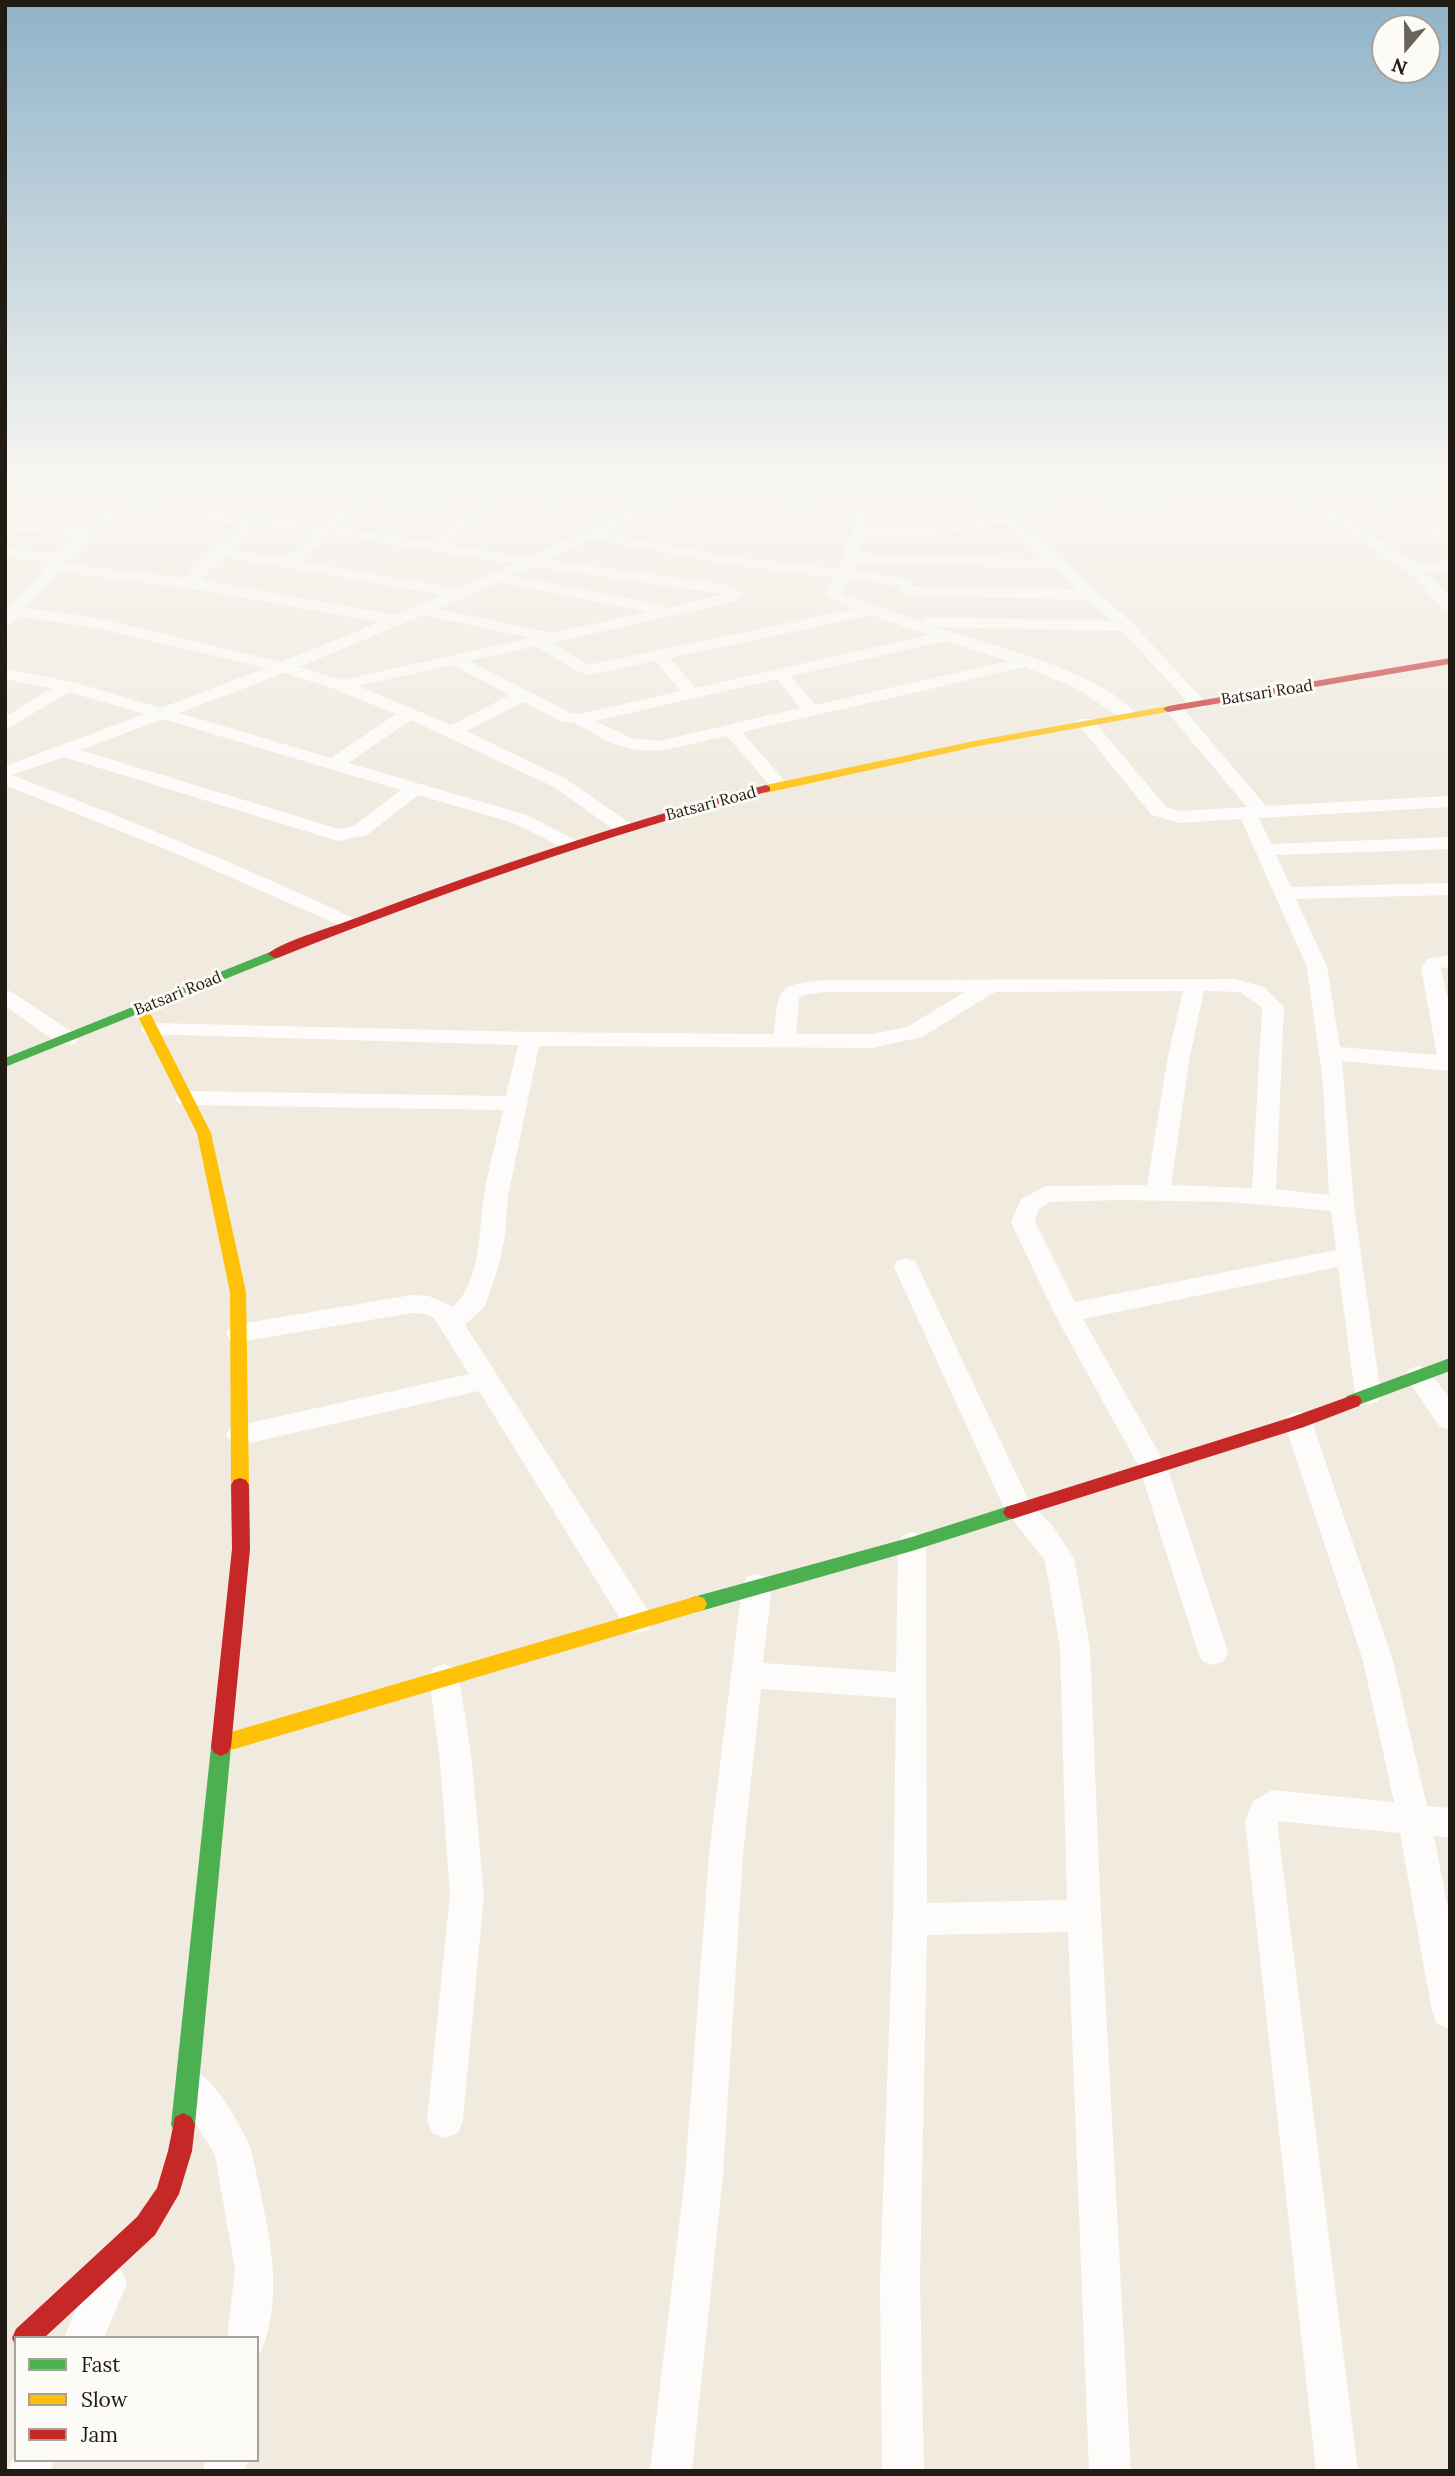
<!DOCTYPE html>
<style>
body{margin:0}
#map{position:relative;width:1455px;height:2476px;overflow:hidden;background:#f0eadf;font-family:Lora,serif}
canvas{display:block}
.frame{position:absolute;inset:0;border:7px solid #201c14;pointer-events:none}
.legend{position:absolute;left:14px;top:2336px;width:245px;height:126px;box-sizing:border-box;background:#fdfbf6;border:2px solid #a5a29c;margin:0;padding:9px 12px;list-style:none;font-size:21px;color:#201c14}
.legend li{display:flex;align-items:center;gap:14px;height:35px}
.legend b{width:35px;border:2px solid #a5a29c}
.north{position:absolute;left:1371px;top:14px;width:70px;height:70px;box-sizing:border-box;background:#fdfbf6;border:2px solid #a5a29c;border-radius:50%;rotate:200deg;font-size:19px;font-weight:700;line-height:28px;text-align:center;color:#201c14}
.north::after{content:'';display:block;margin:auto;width:24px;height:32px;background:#69645b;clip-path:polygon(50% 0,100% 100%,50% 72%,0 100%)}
</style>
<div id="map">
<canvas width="1455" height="2476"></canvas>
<div class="frame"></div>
<ul class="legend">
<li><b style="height:9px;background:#4caf50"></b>Fast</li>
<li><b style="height:9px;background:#ffc107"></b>Slow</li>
<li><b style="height:9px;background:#c62828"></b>Jam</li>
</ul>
<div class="north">N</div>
</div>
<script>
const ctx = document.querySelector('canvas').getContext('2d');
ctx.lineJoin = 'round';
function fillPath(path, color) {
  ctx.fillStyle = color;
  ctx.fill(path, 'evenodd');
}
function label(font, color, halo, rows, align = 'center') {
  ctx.font = font + ' Lora,serif';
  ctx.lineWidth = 6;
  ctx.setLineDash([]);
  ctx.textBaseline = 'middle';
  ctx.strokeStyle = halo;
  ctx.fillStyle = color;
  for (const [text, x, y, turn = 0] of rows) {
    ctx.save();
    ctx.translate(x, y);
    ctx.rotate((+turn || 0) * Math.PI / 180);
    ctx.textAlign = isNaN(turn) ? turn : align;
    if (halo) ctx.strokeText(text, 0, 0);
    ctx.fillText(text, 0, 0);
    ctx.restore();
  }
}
fillPath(new Path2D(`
 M162,480H178L149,506L254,515L324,524L357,495L270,484L263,480H306L365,488L376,481L383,485L379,490L481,502L508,480H524L446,544L529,558L608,520L541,508V499L557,486L538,480H575L662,493L689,480H732L866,511L871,517L868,528L927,529L1171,489L1163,480H1178L1189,491L1187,494L1020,522L1132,623L1207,704L1205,708H1193L1122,631L936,627C991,646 1101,670 1138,716L1129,721L1123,720L1078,689L1025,667L742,732L789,786L780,791L774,790L727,736L659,751L636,750L611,743L575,723L561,721L523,702L466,731L566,779L631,824L633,828L631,832H617L554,787L411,720L348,763L527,815L577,841L579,845L570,851L513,823L418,795L367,835L338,841L64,757L12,775C129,820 244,866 357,920L360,924L357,928L350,930L173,852L5,785V766L145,714L69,692L5,730V717L52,688L5,679V669L73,682L161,708L266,668L96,628L19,616L11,625L5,627V612L50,562L5,557V549L57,554L74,536L5,530V522L83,528C97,515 112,502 133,504ZM706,481L856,517L839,569L727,556L605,533ZM571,488L649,500L621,514L554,502ZM371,497L471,510L431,542L338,527ZM125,511L241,524L185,578L65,564L101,527ZM1005,524L1044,560L861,553L865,536L927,537ZM255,526L315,532L285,559L231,550ZM330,534L514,564L459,589L300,561ZM592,539L727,564L834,578L826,594L828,597L855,609L588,665L552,643L736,601L743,594L730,585L547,560ZM224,557L444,595L396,615L200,580ZM857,562L1055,569L1077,590L911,586L915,582L912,579L853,571ZM533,567L725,594H726L665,608L658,604L512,576ZM57,572L189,588L380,622L281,662L96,618L26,608ZM849,579L902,586L897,590L905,595L1088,600L1111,621L927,617L920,621L842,594ZM498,582L648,612L551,633L438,609ZM423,615L531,638L342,680L299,667ZM872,615L928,635L696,688L670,658ZM945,641L1008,661L815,705L791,676ZM536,646L576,671L590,675L655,661L681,691L580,714L571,713L469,661ZM452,665L510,695L451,725L358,686ZM284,673L335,689L396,714L331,758L179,713ZM777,679L800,708L659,741L631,738L595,721ZM163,719L401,790L354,826L339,829L80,750Z
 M882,480H911L996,494H1051L1058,498L1051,502C994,502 945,496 889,484Z
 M1268,480H1285L1418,565L1450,560V569L1426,573L1450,597V611L1444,609L1410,573Z
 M1349,480H1366L1450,535V546Z
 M1174,704L1180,705L1266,806L1450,796V807L1259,818L1271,844L1450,837V849L1276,855L1291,887L1450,883V895L1296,899L1327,967L1340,1047L1437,1055L1421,968L1427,959L1450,955V967L1441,968L1450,1009V1071L1342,1061L1354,1204L1381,1395L1377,1402L1368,1405L1359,1402L1355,1395L1338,1267L1083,1319L1167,1467L1228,1652L1224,1661L1213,1665L1202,1661L1198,1652L1139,1467L1054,1313L1011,1222L1021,1199L1046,1186L1147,1185L1168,1056L1183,991L995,992L922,1037L872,1048L539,1046L508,1196L505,1236L498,1268L485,1306L465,1325L649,1612L653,1621L649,1630L638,1633L627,1630L479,1391L240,1445L230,1442L226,1435L230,1428L240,1425L469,1374L434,1318L425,1314L412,1313L239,1342L230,1340L226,1333L230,1326L239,1324L412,1295L429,1296L453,1307C482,1280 478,1232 484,1195C489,1166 497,1138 503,1110L186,1105L178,1103L175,1098L178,1093L186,1091L506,1096L518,1045L144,1034L141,1029L144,1024L152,1023L530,1032L774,1034C779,987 776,985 825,980L1235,979L1264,987L1284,1007L1276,1189L1329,1195L1323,1083L1307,967L1241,819L1180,823L1152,815L1077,723L1080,719H1092L1166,807L1181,811L1247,807L1168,713L1165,709L1168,705ZM1204,991L1240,992L1262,1008L1252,1188L1171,1185L1190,1056ZM825,992H965L907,1027L872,1034H796L799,998L804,995ZM1121,1200L1230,1202L1331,1211L1336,1250L1075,1302L1035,1222L1038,1210L1049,1202Z
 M5,990L12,992L75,1034L78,1039L75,1044H59L5,1006Z
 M906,1258L915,1261L918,1267L1030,1503L1052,1525L1074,1558L1090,1647L1101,1916L1131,2471H1089L1068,1932L927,1935L920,2281L924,2471H882L880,2281L893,1919L896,1698L761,1689L743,1854L723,2175L692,2471H650L685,2175L709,1854L742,1586L747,1577L757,1574L767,1577L772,1586L763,1663L896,1672L898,1544L902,1536L912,1532L922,1536L926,1544L927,1903L1067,1900L1060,1647L1045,1561L1005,1510L894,1267L897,1261Z
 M1418,1366L1427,1369L1450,1399V1430L1440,1427L1405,1376L1409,1369Z
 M1298,1412L1308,1415L1312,1422L1393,1661L1427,1806L1450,1808V1838L1434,1836L1450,1919V2029L1437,2024L1432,2012L1400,1833L1277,1821L1358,2471H1316L1245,1821L1253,1801L1272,1790L1394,1802L1363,1661L1284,1422L1288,1415Z
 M444,1664L455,1668L459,1677L472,1762L484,1895L463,2120L458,2133L445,2138L432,2133L427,2120L450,1895L440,1762L429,1677L433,1668Z
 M192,2069C215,2078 241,2126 251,2149C264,2214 288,2287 261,2352L257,2354V2338H227L235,2270L215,2155L174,2087L179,2074Z
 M107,2263L121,2269L127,2283L104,2338H64L93,2269Z
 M16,2451V2460H54L50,2471H8Z
 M206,2460H248L245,2471H203Z`), '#fdfcfa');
fillPath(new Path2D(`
 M275,950L282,954L280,957L5,1067V1058Z
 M1450,1358V1371L1353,1407L1347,1406L1344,1401L1347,1396Z
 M1012,1505L1018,1507L1021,1512L1018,1517L912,1551L697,1612L690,1610L687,1604L690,1598L697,1596L912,1537Z
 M221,1738L228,1741L231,1747L195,2125L191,2133L183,2137L175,2133L171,2125L211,1747L214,1741Z`), '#4caf50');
fillPath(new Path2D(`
 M1168,706L1172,707V711L979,746L766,793L760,789L766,785L979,740Z
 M141,1005L148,1009L211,1133L246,1292L249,1485L246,1490L240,1492L234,1490L231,1485L230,1292L197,1133L134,1009Z
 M697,1596L704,1598L707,1604L704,1610L697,1612L221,1753L214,1750L211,1744L214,1738L221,1735Z`), '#ffc107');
fillPath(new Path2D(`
 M1450,658V664L1168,712L1163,709L1168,706Z
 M766,785L770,787V791C603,836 441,893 280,957L275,958L268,954C282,941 336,926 356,918C491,867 627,821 766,785Z
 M1353,1395L1359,1396L1362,1401L1359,1406L1304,1427L1012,1519L1006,1517L1003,1512L1006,1507L1292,1417Z
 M240,1478L246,1480L249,1485L250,1549L231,1747L228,1753L221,1756L214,1753L211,1747L232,1549L231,1485L234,1480Z
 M183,2113L191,2117L195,2125L192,2151L179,2194L155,2235L44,2338H16V2347L12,2338L16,2329L137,2217L157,2188L168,2151L175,2117Z`), '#c62828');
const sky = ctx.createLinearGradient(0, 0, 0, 827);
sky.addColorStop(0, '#8fb3c9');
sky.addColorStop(0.58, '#f8f6f1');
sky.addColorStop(1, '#f8f6f100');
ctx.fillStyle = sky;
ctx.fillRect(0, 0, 1455, 827);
label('16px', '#201c14', '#fdfbf6', [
 ["Batsari Road",1267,693,-9],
 ["Batsari Road",711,804,-15],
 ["Batsari Road",178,994,-22]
]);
</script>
